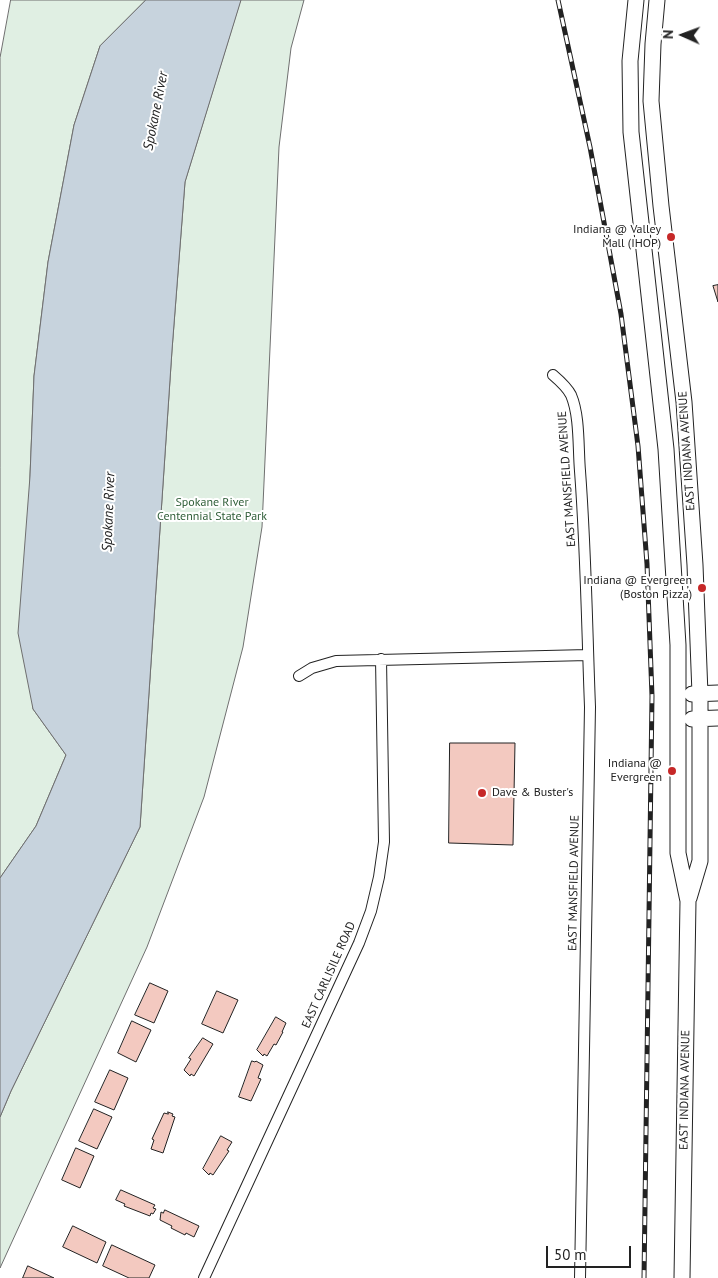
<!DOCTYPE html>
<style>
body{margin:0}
#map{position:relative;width:718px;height:1278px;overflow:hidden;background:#fff;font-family:"PT Sans",sans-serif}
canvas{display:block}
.north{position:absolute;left:658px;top:10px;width:50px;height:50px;-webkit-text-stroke:4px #fff;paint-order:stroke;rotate:272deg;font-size:14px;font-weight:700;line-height:20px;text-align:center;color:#222}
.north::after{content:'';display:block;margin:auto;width:18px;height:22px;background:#222;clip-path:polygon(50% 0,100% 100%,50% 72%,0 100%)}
.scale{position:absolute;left:546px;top:1246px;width:85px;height:22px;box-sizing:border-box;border:2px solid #222;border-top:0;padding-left:6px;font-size:15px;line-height:18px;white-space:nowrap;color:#222;-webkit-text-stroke:4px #fff;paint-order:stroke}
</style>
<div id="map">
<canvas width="718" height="1278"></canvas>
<div class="north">N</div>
<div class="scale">50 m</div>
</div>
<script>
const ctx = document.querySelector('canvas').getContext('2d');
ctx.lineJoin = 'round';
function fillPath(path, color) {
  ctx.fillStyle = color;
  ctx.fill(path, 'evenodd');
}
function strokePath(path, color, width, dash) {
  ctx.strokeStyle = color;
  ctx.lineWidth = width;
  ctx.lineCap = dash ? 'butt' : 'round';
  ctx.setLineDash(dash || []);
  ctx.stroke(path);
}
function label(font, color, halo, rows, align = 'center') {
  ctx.font = font + ' "PT Sans",sans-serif';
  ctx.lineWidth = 4;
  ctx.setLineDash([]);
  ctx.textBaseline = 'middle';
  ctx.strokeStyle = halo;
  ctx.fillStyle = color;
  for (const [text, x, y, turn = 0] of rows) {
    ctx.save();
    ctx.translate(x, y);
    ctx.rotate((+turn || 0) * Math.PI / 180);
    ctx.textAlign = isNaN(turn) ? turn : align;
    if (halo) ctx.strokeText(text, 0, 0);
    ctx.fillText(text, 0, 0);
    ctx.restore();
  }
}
const green = new Path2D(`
 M11,0H146L100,46L74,125L48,262L34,376L30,476L33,709L66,755L36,826L0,878V58Z
 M241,0H304L291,48L279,147L262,527L243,647L204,797L147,947L0,1268V1117L11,1091L140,827L172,350L185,182Z`);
fillPath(green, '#e0efe3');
strokePath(green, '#6f6f6f', 1);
const water = new Path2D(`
 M146,0H241L185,182L172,350L140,827L11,1091L0,1117V878L36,826L66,755L33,709L18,633L30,476L34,376L48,262L74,125L100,46Z`);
fillPath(water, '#c7d3dd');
strokePath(water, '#6f6f6f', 1);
const building = new Path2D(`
 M718,285V302L713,286Z
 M450,743H515L513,845L449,843Z
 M150,983L168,991L154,1023L135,1015Z
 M217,991L238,1000L223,1033L202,1024Z
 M276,1017L286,1023L282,1032H283L276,1045L274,1044L267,1056L264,1054L263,1056L257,1050Z
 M132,1021L151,1030L136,1062L118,1053Z
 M203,1038L213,1044L194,1076L191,1074L190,1076L184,1070L191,1059L189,1058Z
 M252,1061L255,1062L256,1061L263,1065L258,1078L261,1079L251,1101L239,1097Z
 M110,1070L128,1078L114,1110L95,1102Z
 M94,1109L112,1117L97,1149L79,1141Z
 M168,1112L173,1114L172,1116L175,1117L163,1153L151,1149L154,1140L152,1139L164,1113L168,1114Z
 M221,1136L232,1142L227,1150L229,1151L213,1175L210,1173L209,1175L203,1169Z
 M76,1148L94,1156L80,1188L62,1180Z
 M121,1190L155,1205L153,1208L156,1209L153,1214L151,1213L150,1216L124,1206L125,1204L116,1200Z
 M165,1210L199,1226L194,1237L186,1233L185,1235L171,1228L172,1226L160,1220L161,1212L163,1213Z
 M73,1226L106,1242L97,1263L63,1247Z
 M112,1245L155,1265L149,1278H129L103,1266Z
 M28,1266L54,1278H23Z`);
fillPath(building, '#f3c9c0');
strokePath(building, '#222', 1);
const street = new Path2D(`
 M553,375C560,381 567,387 571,395C580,416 578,448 580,471C586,550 587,629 590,707L580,1278
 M299,676L312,668L336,661L588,655
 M204,1278L359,943L371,911L379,877L384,842L381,659`);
const secondary = new Path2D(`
 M636,0L630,61L631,132L666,449L678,645V853L688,901L682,1278
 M657,0L653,44L651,101L661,206L684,402L695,565L700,694V861L689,898
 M692,694L718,693
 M692,719L718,718`);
strokePath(street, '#222', 12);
strokePath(secondary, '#222', 17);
strokePath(street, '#fff', 10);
strokePath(secondary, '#fff', 15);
const rail = new Path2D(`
 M558,0L590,147L621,314L638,446L647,564L652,696L644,1278`);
strokePath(rail, '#222', 5);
strokePath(rail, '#fff', 3, [9]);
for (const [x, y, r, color] of [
 [671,237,5,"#c62828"],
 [702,588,5,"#c62828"],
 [672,771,5,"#c62828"],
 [482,793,5,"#c62828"]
]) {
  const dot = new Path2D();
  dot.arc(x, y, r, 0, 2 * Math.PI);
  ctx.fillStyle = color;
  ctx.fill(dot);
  strokePath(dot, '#fff', 2);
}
label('12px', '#222', '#fff', [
 ["Indiana @ Valley",661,230],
 ["Mall (IHOP)",661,244],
 ["Indiana @ Evergreen",692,581],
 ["(Boston Pizza)",692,595],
 ["Indiana @",662,764],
 ["Evergreen",662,778],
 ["Dave & Buster's",492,793,"left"]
], 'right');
label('12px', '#222', '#fff', [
 ["EAST INDIANA AVENUE",687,451,-94],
 ["EAST MANSFIELD AVENUE",567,479,-94],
 ["EAST MANSFIELD AVENUE",574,883,-89],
 ["EAST CARLISILE ROAD",329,975,-66],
 ["EAST INDIANA AVENUE",685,1090,-89]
]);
label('12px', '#2f5e38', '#fff', [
 ["Spokane River",212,503],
 ["Centennial State Park",212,517]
]);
label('italic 14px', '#222', '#fff', [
 ["Spokane River",156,111,-79],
 ["Spokane River",109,512,-88]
]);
</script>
